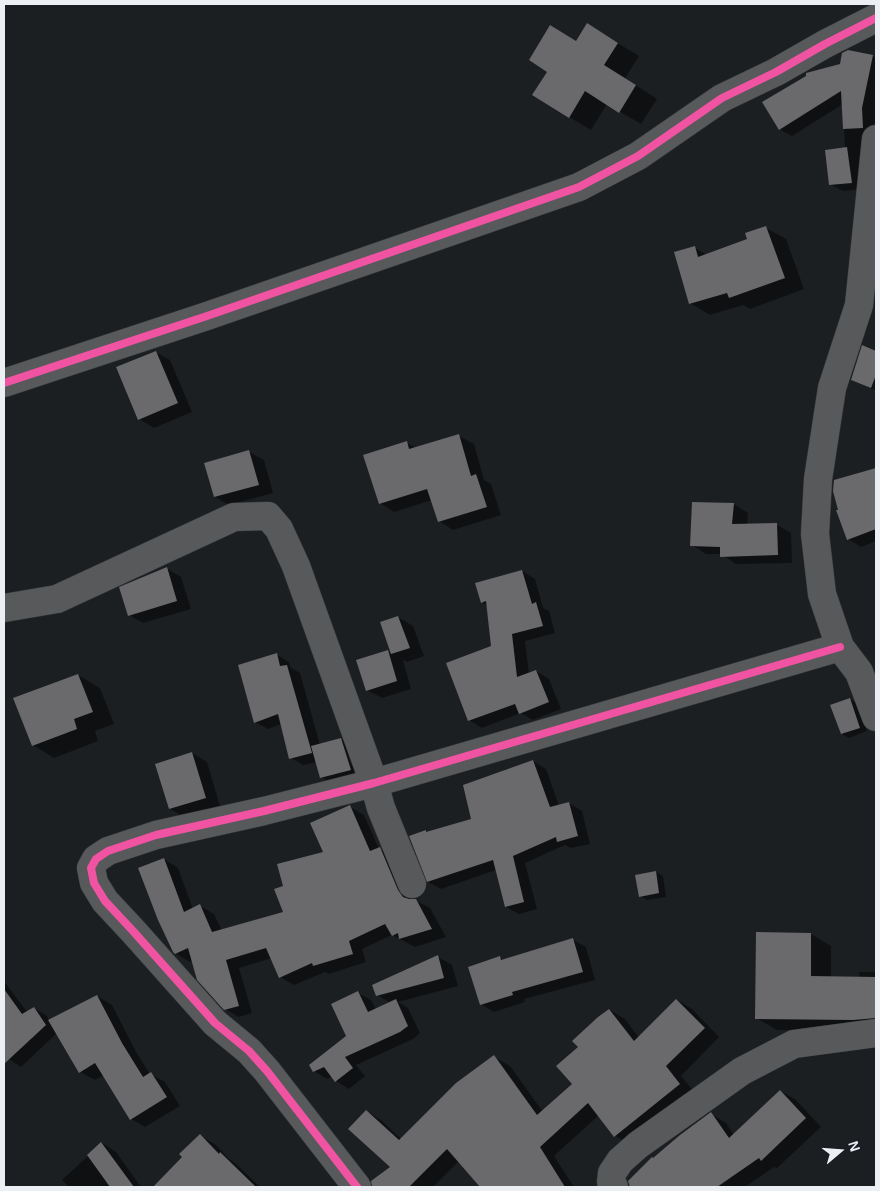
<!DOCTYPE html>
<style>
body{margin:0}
#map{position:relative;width:880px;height:1191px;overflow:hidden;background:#1c1f22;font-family:Helvetica,sans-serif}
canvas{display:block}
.frame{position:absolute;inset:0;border:5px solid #eceff3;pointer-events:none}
.north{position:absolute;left:815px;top:1126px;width:50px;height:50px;-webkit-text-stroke:4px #1a1e24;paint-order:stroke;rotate:72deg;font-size:14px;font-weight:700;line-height:20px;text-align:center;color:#eceff3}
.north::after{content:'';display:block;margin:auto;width:18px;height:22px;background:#eceff3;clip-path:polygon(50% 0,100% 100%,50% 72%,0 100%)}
</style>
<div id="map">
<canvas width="880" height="1191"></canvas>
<div class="frame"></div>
<div class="north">N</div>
</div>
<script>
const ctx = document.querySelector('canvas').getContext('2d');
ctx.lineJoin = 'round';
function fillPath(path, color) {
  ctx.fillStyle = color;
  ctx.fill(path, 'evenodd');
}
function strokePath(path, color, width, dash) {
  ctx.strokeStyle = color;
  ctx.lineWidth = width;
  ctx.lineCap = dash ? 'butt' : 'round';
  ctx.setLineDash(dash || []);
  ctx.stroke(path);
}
fillPath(new Path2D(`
 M588,25L639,56L625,78L657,99L641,124L607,104L591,130L569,117L577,42Z
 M873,56L876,58V103L875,110H876V134L864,189L843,191L830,184L845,148L843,104L792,136L779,129Z
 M766,228L786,239L804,289L750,309L743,305L710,315L690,303L695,248L707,255L749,239Z
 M863,347L876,352V391L853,379Z
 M155,352L170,360L192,412L154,428L139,419Z
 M459,436L474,444L484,480L491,484L501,515L453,530L439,521L432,500L394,512L380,503L407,443L416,448Z
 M249,452L264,460L273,493L229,505L215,497Z
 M876,469V541L861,547L848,539L839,511L835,481Z
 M734,504L748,513L747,525H777L791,533L792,563L736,564L721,554H706L692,545Z
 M166,568L181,577L191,609L143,623L129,615Z
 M522,571L535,579L543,608L549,611L555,633L525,641L529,674L536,671L549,679L561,709L533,720L521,713L482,728L469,720L492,647L488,606L482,602Z
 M398,617L413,626L424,656L407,662L403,660L411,689L382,698L367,690L388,652L392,654L382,623Z
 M277,655L289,662L291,668L300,673L320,745L341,739L356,748L365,778L336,786L321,777L317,762L303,765L291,758L282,724L268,729L255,722Z
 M78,675L100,688L114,724L95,731L98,741L54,758L33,745Z
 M850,699L857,703L867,731L849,738L842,734Z
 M192,753L207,762L220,806L184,817L170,809Z
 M533,761L546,769L559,806L569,803L582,811L590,844L571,848L565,845L525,863L537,909L519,914L506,907L496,870L441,889L428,882L425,831L429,833L472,820Z
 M350,807L364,815L379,849L394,857L412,900H415L430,908L446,937L415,947L392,935L362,949L366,962L329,974L325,972L294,985L280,977L272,958L239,968L252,1013L239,1017L225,1009L193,960L190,962L175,953L164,859L178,868L193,909L200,906L214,914L222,931L284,913L285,886L325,853Z
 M656,872L663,876L666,897L647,900L640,896Z
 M811,934L831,946V978H860L859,972H876V1031L777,1030L756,1018Z
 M573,940L586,947L595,980L524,999L525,1002L494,1012L481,1004L500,958L505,961Z
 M438,957L452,965L458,986L398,1002L408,1008L420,1033L413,1039L356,1065L365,1076L349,1089L336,1081L332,1076L327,1079L314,1071L347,1037L358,993L371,1000L376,1010L391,1003L377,995Z
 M4,978L6,980L4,981L27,1012L34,1008L46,1015L50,1021L97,996L112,1005L136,1052L150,1074L165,1082L180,1106L145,1127L131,1119L104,1075L95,1080L80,1072L57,1033L21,1067L9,1059L4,1054Z
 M677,1000L692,1009L719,1037L681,1076L695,1093L631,1145L615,1136L599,1115L554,1156L574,1187H480L481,1186L459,1161L433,1187H373L372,1181L392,1167L366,1111L381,1120L401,1139L494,1057L510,1066L543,1112L573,1084L580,1047L610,1010L625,1019L639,1038Z
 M781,1091L796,1100L821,1127L777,1168L774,1167L745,1187H631L629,1181L654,1159L711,1114L726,1123L734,1135Z
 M200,1136L215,1144L228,1158L235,1163L260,1187H154L184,1157Z
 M102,1143L116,1152L141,1187H69L62,1180Z`), '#0007');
fillPath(new Path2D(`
 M587,23L618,43L604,65L636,85L619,113L585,91L569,118L532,95L547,72L529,60L550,25L576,41Z
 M848,50L873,55L862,108L863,128L843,129L841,91L779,130L762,102L806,76V73L840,64L842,53Z
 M847,147L852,183L829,185L825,150Z
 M766,226L785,278L729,298L727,293L689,304L674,252L695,246L698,257L747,239L745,233Z
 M862,345L876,351V375L871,388L851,380Z
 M156,351L178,403L138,420L116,367Z
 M459,434L471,476L476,474L487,507L438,522L427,489L379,504L363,455L407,441L409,449Z
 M249,450L259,485L214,497L204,463Z
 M876,468V529L847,540L836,510H838L833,491L834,480Z
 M692,502L734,503L732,524L777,523L778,555L720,557V547L690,546Z
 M167,567L177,601L128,616L119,587Z
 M522,570L532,604L536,602L543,626L512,634L517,677L536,670L549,702L519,714L515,704L468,721L446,663L491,646L486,601L481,603L475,583Z
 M398,616L410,648L391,654L380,622Z
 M388,650L397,681L366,691L356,660Z
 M277,653L280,666L287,665L312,753L289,759L278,714L254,723L238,665Z
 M78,674L93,712L74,719L77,729L32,746L13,698Z
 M850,698L860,728L841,734L830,705Z
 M341,738L351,770L320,778L311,746Z
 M192,752L206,798L169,809L155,764Z
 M533,760L550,807L569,802L578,836L557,842L556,837L513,856L524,902L505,907L493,860L427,882L409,836L426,830V832L471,819L463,785Z
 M350,805L370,851L380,847L398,890L403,897L409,899H416L432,929L399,939L398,933L392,936L385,924L349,941L353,954L313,966L312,963L279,978L266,948L226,960L239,1006L224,1010L197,980L188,948L175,954L173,952L158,920L138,868L164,858L184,912L200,904L212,932L283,912L274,889L283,886L277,864L323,852L310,823Z
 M656,871L659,893L639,897L635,875Z
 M756,932L811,933V976L876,977V1018L853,1020L755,1019Z
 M573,938L583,972L512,992L513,995L480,1005L468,967L500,956L501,960Z
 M438,955L444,978L376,996L372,985Z
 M4,989L22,1014L34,1007L46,1025L4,1064Z
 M358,991L368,1012L396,999L408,1026L400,1032L345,1057L353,1068L335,1082L324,1067L313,1072L309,1065L346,1036L331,1004Z
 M97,995L122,1043L143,1077L151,1072L167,1097L130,1120L95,1063L79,1073L48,1020Z
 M676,999L705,1028L666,1066L680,1084L614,1137L588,1103L540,1147L565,1187H480L447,1149L409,1187H372L371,1181L390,1167L348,1129L366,1110L399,1140L456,1083L494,1055L537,1115L572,1084L556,1066L578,1047L572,1041L598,1017L609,1009L634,1041Z
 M780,1090L806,1118L761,1161L759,1158L717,1187H630L628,1181L652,1157L653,1158L680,1135L711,1112L729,1138Z
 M200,1134L219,1154L220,1152L256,1187H153L182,1157L179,1154Z
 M101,1142L134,1187H110L87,1155Z`), '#6a696b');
const minor = new Path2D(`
 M876,139L859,305L832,388L818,479L815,534L822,594L840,647L859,672L876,717
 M4,383L207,316L579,187L638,156L722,98L776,72L825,44L876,18
 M4,608L57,599L234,517L268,516L279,529L296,566L374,783L381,808L412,884
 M357,1187L267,1071L249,1051L215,1023L133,931L105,901L94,883L91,868L96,859L108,851L156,835L264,811L374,783L840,647
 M614,1187L611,1182L612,1173L620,1161L638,1145L742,1071L794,1044L876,1033`);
strokePath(minor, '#383b3d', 29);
strokePath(minor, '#57595b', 28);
strokePath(new Path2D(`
 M4,383L207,316L579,187L638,156L722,98L776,72L825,44L876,18
 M357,1187L267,1071L249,1051L215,1023L133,931L105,901L94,883L91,868L96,859L108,851L156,835L264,811L374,783L840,647`), '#f153a3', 8);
</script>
